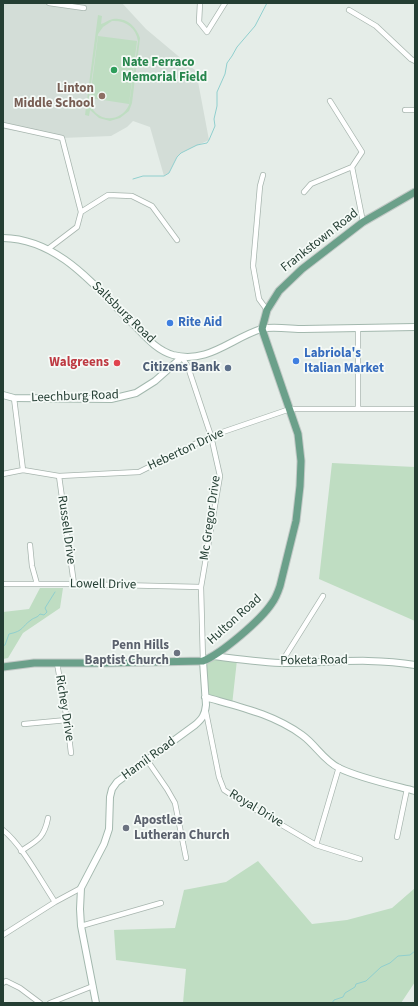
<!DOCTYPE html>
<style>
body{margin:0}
#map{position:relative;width:418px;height:1006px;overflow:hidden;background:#e5ede8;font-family:"Source Sans 3",sans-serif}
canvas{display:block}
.frame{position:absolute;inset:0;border:4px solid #243e33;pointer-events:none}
</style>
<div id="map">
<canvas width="418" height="1006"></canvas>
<div class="frame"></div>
</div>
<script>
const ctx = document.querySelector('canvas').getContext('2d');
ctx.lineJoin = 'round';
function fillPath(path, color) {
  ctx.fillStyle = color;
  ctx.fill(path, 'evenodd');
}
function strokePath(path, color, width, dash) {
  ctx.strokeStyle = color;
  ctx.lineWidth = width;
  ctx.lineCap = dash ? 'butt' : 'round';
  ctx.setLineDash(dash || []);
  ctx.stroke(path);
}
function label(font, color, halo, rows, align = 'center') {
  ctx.font = font + ' "Source Sans 3",sans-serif';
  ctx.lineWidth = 3.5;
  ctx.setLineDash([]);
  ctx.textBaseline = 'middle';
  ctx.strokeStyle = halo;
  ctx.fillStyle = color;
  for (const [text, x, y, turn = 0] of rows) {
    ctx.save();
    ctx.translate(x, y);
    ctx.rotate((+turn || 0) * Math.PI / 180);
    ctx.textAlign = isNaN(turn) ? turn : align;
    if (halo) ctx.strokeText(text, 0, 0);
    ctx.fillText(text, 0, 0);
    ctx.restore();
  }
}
fillPath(new Path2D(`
 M3,3H122L146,29L196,71L209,140L181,153L177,157L169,173L164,176L150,127L133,121L127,127L111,136L62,138L3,129Z`), '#d3ddd7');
fillPath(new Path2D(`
 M98,15L102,16L101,24C105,23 108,20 113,19C126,17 136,26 140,38L132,103L129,111L120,118L110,121L99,118L90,110L89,116L85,115ZM112,21C125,20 136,27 138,41L129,105C119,126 91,121 89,98L98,34L103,27Z
 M98,36L137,41L129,104L90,98Z
 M332,463L415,467V621L319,579Z
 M40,588H63L60,608L23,633L8,658L3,659V612L29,609Z
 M214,656L237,660L232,705L205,697L203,661Z
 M258,861L312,924L347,920L392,908L415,888V982L401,1003H183L186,969L116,960L114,930L175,928L184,890L226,882Z`), '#bfddc2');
strokePath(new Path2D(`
 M133,179L143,176H164L169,173L177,157L181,153L197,145L207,143L209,140L215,126L214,119L217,106V92L225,74L227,63L232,56L237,47L255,26L267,3
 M3,646L5,645L9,634C24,631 21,627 31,620C35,617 37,618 40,614L44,615L47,612L45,608L55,592
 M332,1003L334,1000L343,997L345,993L355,987L356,984L366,981L381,967L390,963L398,956L410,955L415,951`), '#90cfce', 1);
const street = new Path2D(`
 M49,3L84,8
 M200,3L199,22L207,32L225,3
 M349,10L376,26L411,59L415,61
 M330,101L362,152L352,167L363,222
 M405,110H415
 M3,125L62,138L81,212L77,227L48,249
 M263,175L260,186L253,266L259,299L267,310
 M304,192L311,184L352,167
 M81,212L108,195L132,196L152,206L177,240
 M358,328V408
 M182,357L188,367L211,436L220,476L201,587L203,661
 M14,398L23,470
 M3,474L23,470L59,476L139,472L211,436L290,409H415
 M59,476L74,584
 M30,545L32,566L37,584
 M5,584H74L201,587
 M57,663L67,720L71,753
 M281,663L323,596
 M206,712L219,777L224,790L239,800L316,845L360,859
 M24,724L67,720
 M147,760L167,789L175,803L186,858
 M3,830C22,845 41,881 55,902
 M397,837L407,789
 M316,845L339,767
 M21,851C38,840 44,838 48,818
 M81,926L161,903
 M3,935L55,902L81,888
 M3,983L6,981L20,988L40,1003
 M50,1003L93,986`);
const secondary = new Path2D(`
 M3,238C60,239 96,288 133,324C145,336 156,350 173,355C208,364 230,339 261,329C270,326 292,329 303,329C340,328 378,328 415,327
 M3,395L14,398L111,399L136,393L155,381L182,357
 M214,656C236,659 258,662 281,663C326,663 370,657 415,665
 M205,697C240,707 273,714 302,735C316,745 323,760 339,768C359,778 392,785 415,791
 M96,1003L81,926L80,909L81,888L104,844L109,829L110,797L112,789L117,782L195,725C202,719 205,715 206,705L203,661`);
const primary = new Path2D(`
 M3,667L34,663H103L203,661C221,654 261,620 272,603C276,598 278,592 280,586L296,521L300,486L301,461L298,434L262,329L267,310L279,291L302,269L363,222L415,192`);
strokePath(street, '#a7b5ae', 6);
strokePath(secondary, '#a3b8ae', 8);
strokePath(primary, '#c2c9c6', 9);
strokePath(street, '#fff', 4.5);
strokePath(secondary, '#fff', 6);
strokePath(primary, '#6ba08a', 7);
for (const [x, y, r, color] of [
 [114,70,4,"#2e9e5b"],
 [102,96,4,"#8d6e63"],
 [170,323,4,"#3f7fe0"],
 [296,361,4,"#3f7fe0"],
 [117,363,4,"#e0444e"],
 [228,368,4,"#5c6f8a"],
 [177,653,4,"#6b7280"],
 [126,828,4,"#6b7280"]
]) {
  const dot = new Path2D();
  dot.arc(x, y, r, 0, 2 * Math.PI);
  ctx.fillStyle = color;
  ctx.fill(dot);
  strokePath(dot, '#f5faf7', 1.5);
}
label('bold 13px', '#27864d', '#f5faf7', [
 ["Nate Ferraco",122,63],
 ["Memorial Field",122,78]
], 'left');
label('bold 13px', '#785e54', '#f5faf7', [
 ["Linton",94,89],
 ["Middle School",94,104]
], 'right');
label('13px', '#243e33', '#f5faf7', [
 ["Frankstown Road",320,241,-38],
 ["Saltsburg Road",123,313,44],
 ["Leechburg Road",75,397,-2],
 ["Heberton Drive",186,450,-25],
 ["Mc Gregor Drive",211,518,-82],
 ["Russell Drive",66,530,82],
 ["Lowell Drive",103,585,1],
 ["Hulton Road",235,620,-42],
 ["Poketa Road",314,661,-1],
 ["Richey Drive",64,708,81],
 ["Hamil Road",149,759,-36],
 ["Royal Drive",256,809,31]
]);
label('bold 13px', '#366cbe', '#f5faf7', [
 ["Rite Aid",178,323],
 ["Labriola's",304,354],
 ["Italian Market",304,369]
], 'left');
label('bold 13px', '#be3a42', '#f5faf7', [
 ["Walgreens",109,363]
], 'right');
label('bold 13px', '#4e5e75', '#f5faf7', [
 ["Citizens Bank",220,368]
], 'right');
label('bold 13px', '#5b616d', '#f5faf7', [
 ["Penn Hills",169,646],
 ["Baptist Church",169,661],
 ["Apostles",134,821,"left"],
 ["Lutheran Church",134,836,"left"]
], 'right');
</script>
